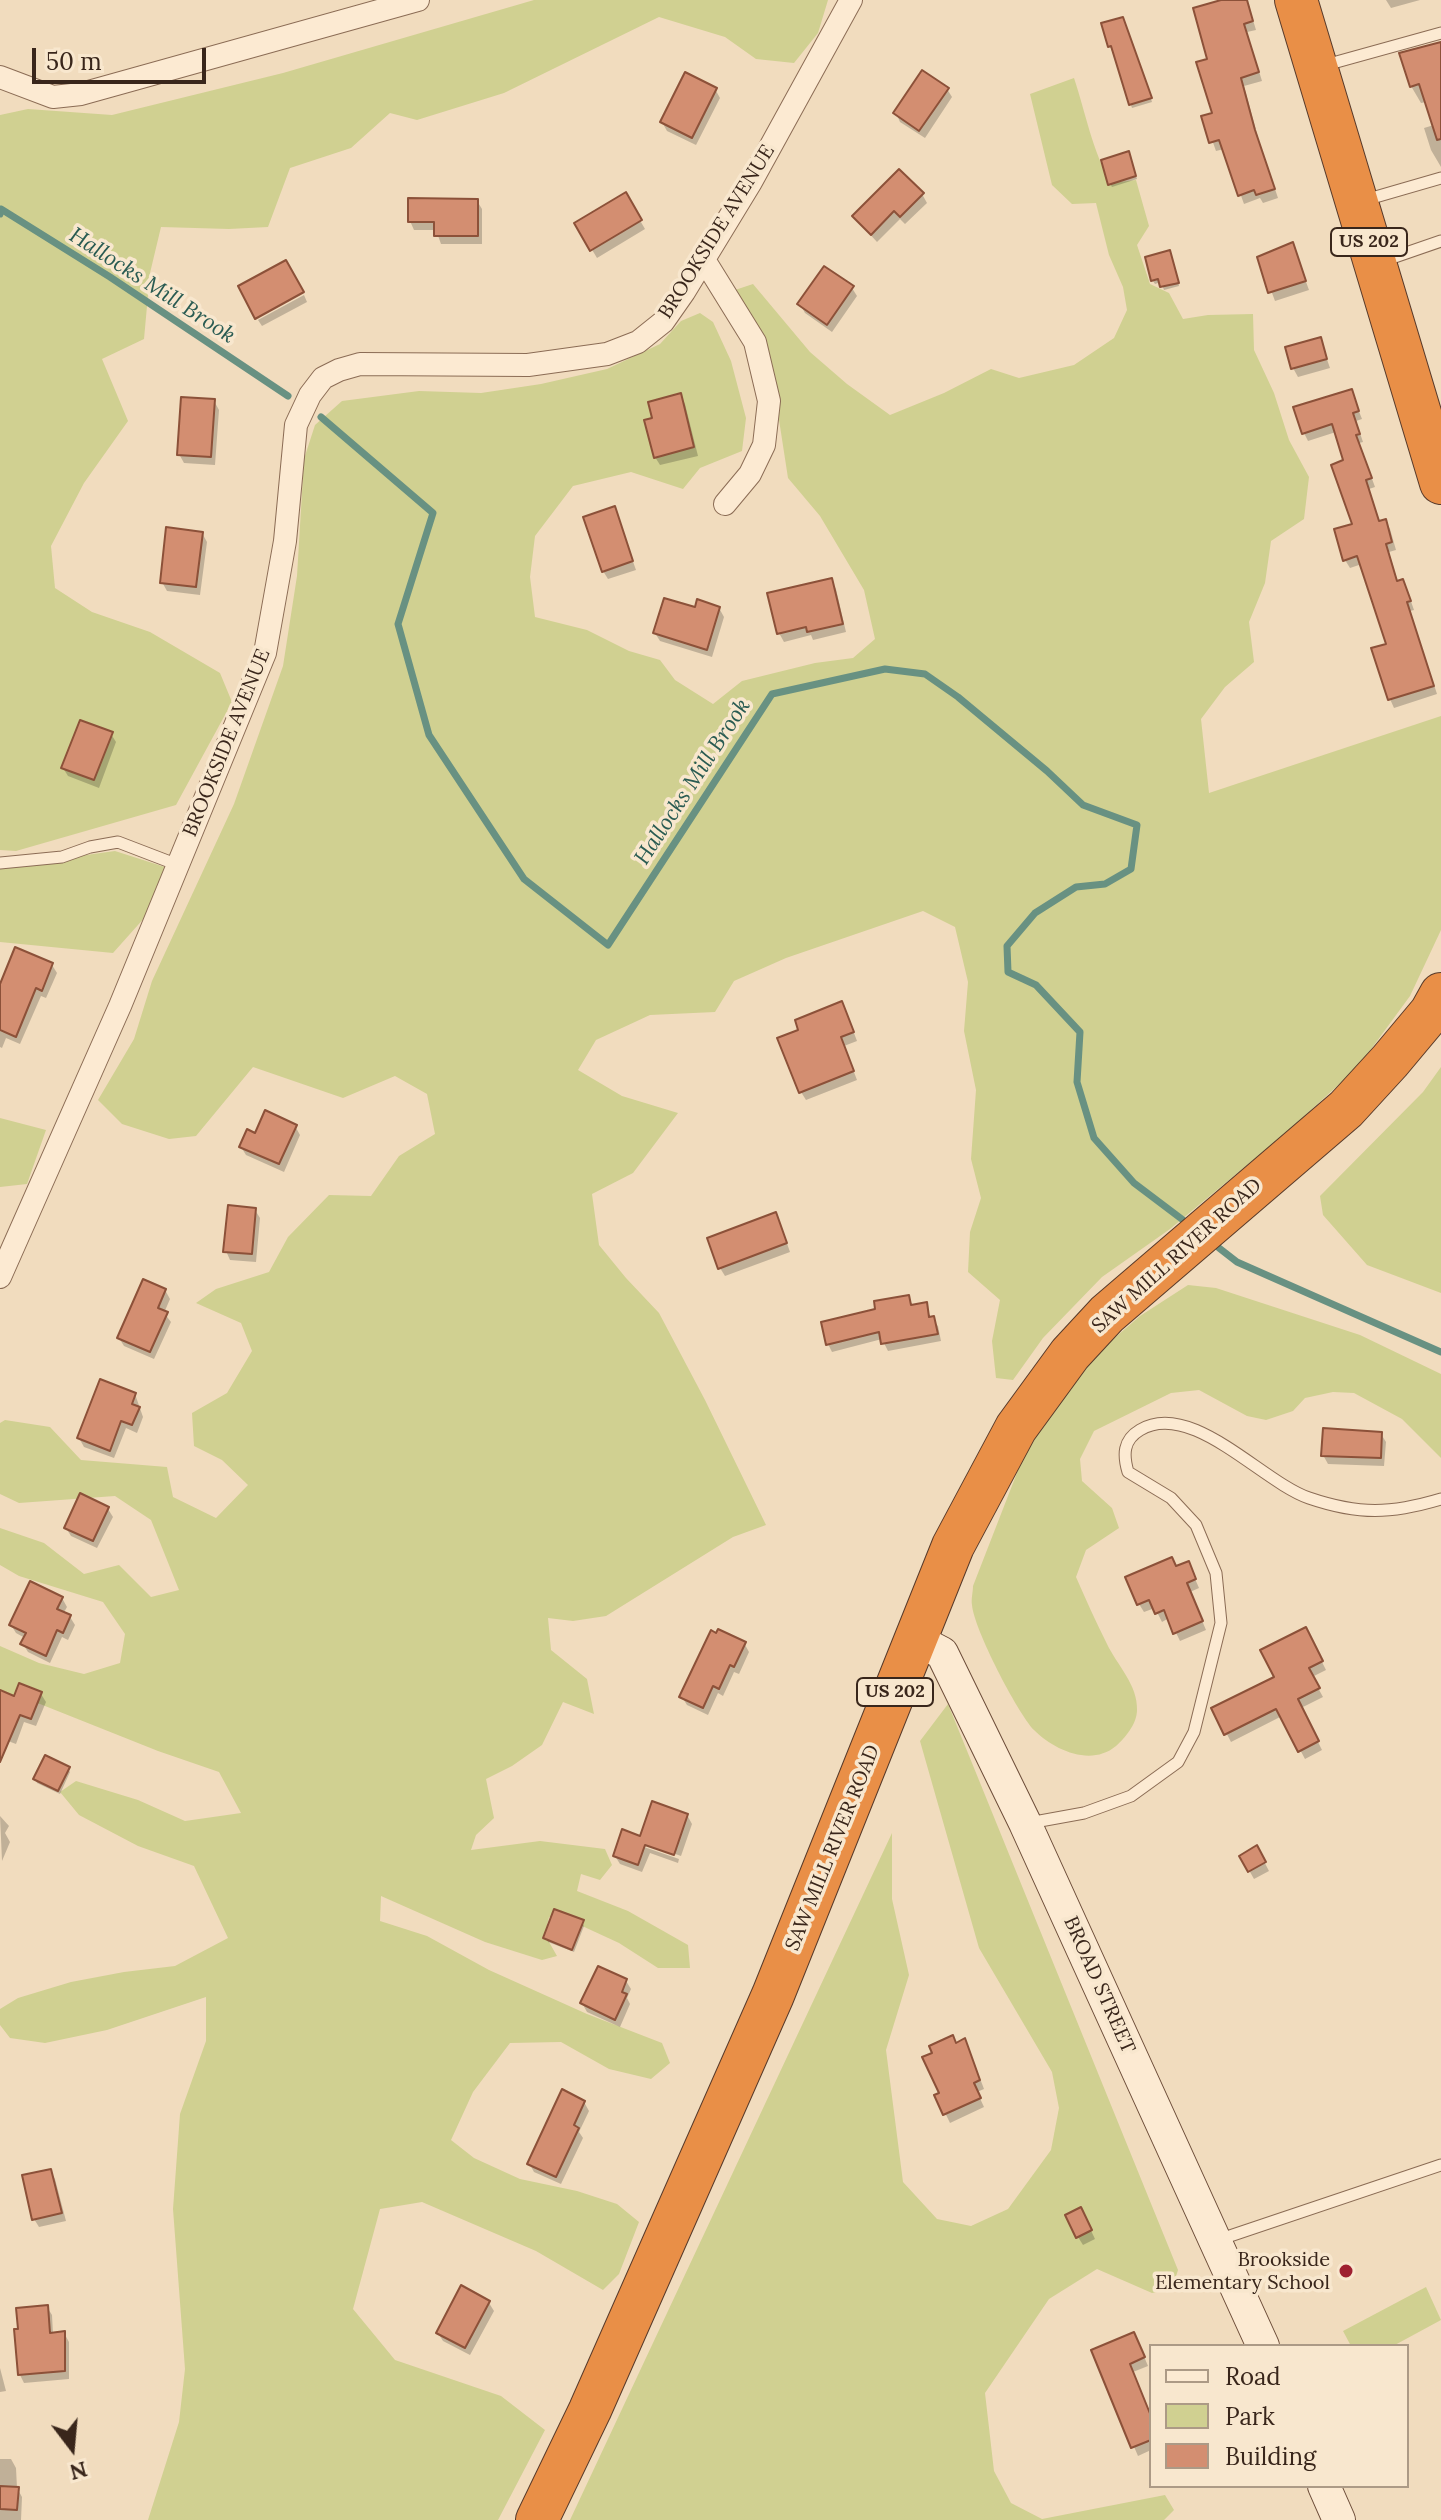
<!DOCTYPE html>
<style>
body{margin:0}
#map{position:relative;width:1441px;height:2520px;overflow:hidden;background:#f1dcbe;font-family:Lora,serif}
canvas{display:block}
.legend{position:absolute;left:1149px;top:2344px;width:260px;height:144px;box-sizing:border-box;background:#f8e7ce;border:2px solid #ac9a86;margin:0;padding:10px 14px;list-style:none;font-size:24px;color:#39261b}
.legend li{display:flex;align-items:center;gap:16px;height:40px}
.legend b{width:40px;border:2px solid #ac9a86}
.north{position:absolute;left:32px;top:2408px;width:80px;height:80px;-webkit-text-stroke:6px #f8e7ce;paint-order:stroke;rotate:164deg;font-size:22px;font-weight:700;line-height:32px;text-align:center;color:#39261b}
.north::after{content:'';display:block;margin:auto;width:28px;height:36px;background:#39261b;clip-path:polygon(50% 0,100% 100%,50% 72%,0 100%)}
.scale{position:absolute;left:32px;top:48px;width:174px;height:36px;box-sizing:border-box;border:4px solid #39261b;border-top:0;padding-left:10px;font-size:24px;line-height:28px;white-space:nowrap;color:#39261b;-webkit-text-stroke:6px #f8e7ce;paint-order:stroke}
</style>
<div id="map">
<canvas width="1441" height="2520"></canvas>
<ul class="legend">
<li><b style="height:10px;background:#fcead2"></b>Road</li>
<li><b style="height:22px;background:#d0d091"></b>Park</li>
<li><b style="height:22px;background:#d38e71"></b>Building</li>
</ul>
<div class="north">N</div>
<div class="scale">50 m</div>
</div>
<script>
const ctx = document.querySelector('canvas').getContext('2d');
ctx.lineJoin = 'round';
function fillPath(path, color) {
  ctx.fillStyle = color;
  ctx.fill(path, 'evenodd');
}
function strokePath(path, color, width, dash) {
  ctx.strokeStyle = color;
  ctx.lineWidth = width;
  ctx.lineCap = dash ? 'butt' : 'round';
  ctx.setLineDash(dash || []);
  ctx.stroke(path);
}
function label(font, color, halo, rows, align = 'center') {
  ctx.font = font + ' Lora,serif';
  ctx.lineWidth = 7;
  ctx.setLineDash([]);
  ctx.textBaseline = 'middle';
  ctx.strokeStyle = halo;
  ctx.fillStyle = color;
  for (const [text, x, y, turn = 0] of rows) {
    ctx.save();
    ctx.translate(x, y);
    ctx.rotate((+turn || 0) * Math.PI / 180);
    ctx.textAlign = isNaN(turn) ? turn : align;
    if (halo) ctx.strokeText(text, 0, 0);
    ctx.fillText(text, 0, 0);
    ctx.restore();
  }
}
fillPath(new Path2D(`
 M534,0H828L818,33L794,63L756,59L725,37L659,17L504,93L417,120L390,113L351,148L290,168L268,227L229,229L161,227L150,273L144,339L102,359L128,421L84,483L51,546L55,588L92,612L150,632L220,673L232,702L176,805L16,851L0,850V115L28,109L112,115L283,73Z
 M1074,78C1086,114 1092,150 1111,183L1136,180L1149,226L1137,245L1150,284L1169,293L1183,319L1208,315L1253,314L1254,350L1274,393L1289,440L1309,477L1304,519L1271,541L1265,583L1249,622L1254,662L1225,687L1201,719L1209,793L1441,716V930L1410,996L1358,1067L1288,1131L1170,1229L1102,1277L1043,1338L1013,1380L996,1378L992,1341L1000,1300L968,1272L970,1232L981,1198L971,1159L976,1090L964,1031L968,982L955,927L923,911L786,958L734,981L715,1012L650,1015L596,1040L578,1070L622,1096L678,1113L633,1173L592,1194L599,1245L626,1278L659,1313L705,1400L766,1525L733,1537L606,1616L573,1621L548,1618L551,1650L587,1679L594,1714L563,1702L542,1745L512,1766L486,1779L494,1818L476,1835L471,1850L540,1841L605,1849L612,1865L600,1880L581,1874L577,1891L628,1911L688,1945L690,1968H658L619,1943L580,1925L549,1917L545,1935L557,1956L542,1960L485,1942L381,1896L380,1921L427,1936L489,1970L587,2014L662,2043L670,2063L651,2079L609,2069L561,2042L510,2043L473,2092L451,2140L474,2158L520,2179L577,2191L617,2204L639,2222L619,2274L603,2290L536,2251L422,2202L380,2209L353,2309L395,2360L501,2396L545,2430L498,2520H148L179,2422L185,2369L173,2209L180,2114L206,2041V1997L107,2030L45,2043L10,2038L0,2025V2009L18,1998L71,1982L124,1972L175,1966L228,1938L194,1866L138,1846L79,1815L60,1792L76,1781L138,1800L185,1821L241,1813L219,1772L158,1751L40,1704L0,1695V1646L39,1663L84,1674L120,1663L125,1634L103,1602L19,1576L0,1565V1528L44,1543L84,1574L119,1565L151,1597L179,1590L151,1520L115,1496L19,1503L0,1494V1423L5,1420L50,1427L81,1460L167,1467L173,1497L216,1518L248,1485L222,1460L194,1446L192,1413L227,1393L252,1351L241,1323L196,1303L216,1289L269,1272L288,1237L329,1195L371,1196L399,1156L435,1134L427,1094L395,1076L343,1098L253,1067L196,1136L169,1139L122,1124L98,1100L134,1039L152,981L234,804L283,666L297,576L304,459L315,425L342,401L419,391L481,393L541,384L607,369L660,344L681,321L700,313L713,322L731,361L746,418L742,451L700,468L683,489L631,472L573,486L535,536L530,577L535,617L587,630L629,651L660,660L675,680L713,704L742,681L815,663L853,658L875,639L864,590L820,516L788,478L767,342L735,290L753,284L810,352L847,384L890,415L944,393L991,369L1019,378L1074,365L1114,338L1127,310L1123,287L1109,255L1096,203L1072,204L1052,185L1030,94Z
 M115,851L168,868L146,916L113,953L0,942V867Z
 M1441,1067V1293L1367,1265L1323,1215L1320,1196L1423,1092Z
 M0,1118L46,1130L27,1184L0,1187Z
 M1188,1285L1216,1288L1360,1335L1441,1374V1458L1402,1419L1354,1393L1333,1392L1305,1398L1293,1411L1266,1420L1247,1416L1199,1390L1171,1393L1094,1431L1080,1459L1082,1481L1112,1508L1119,1528L1086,1550L1076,1577C1086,1600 1096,1622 1107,1644C1117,1665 1138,1685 1137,1710C1137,1724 1125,1738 1116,1746C1091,1767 1054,1750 1034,1730C1017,1712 974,1629 972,1605C971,1599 973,1592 973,1586L1029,1442L1089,1360L1140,1316Z
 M948,1704L1178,2270L1172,2289L1152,2293L1097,2269L1049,2299L985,2393L994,2471L1011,2503L1042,2519L1165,2495L1174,2510L1164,2520H570L892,1833V1899L909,1975L886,2050L903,2182L937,2219L971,2226L1008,2209L1051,2150L1059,2108L1052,2072L979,1948L920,1741Z
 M1426,2287L1441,2320L1393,2346H1351L1343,2331Z`), '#d0d091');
fillPath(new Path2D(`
 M1229,0H1247L1256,30L1247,32L1262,81L1244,86L1259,141L1278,198L1263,203L1260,198L1244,204L1224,149L1216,151L1204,117L1214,114L1210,60Z
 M1386,0H1420L1391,8Z
 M1125,22L1152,102L1132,108L1110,46Z
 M1441,44V167L1431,150L1424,128L1434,125L1427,102L1421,103L1411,86Z
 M715,89L720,98L696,145L667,131L662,122Z
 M947,89L952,97L925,138L900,122L896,113Z
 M1130,157L1137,179L1112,187L1110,184Z
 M922,194L927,203L905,224L900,219L877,242L854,217Z
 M625,195L645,229L597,258L576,223Z
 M477,201L482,209V244H441L436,230H414L410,221Z
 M1292,244L1309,290L1275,301L1259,258Z
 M1172,256L1179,286L1164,290L1161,282L1155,284L1153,281L1147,258Z
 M852,288L857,296L832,332L805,313L800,304Z
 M304,295L307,302L262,326L258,320Z
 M1320,339L1330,368L1298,377L1293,368Z
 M1351,391L1362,419L1356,421L1363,442L1359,443L1375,487L1369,489L1380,522L1385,521L1390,529L1396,550L1389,552L1398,583L1402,582L1407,590L1414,610L1410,611L1437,694L1394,708L1390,699L1388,645L1362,564L1350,568L1345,560L1354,525L1345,462L1336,432L1308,441L1304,433Z
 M680,395L685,404L698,456L660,465L655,457V420Z
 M214,401L219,410L215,465L184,463L179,454Z
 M614,508L636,570L608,579L603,571Z
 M202,533L207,542L200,595L167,591L162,582Z
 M831,580L836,589L846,632L813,640L811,635L784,642L779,633Z
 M719,608L724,617L712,657L660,641L655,633L696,610Z
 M111,734L116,742L99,788L68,776L63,768Z
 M52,965L57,973L46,998L41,996L20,1044L6,1038L2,1048L0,1047V989Z
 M846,1012L857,1041L844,1046L857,1080L806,1100L801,1092Z
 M295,1126L300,1135L284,1172L246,1155L241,1147L256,1135Z
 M255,1210L260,1218L256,1262L230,1260L226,1251Z
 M780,1223L790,1252L725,1276L720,1268Z
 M165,1290L170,1299L164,1313L171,1322L154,1359L124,1346L119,1338Z
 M908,1297L912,1307L926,1305L931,1319L938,1326L941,1341L888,1351L882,1339L832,1352L828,1344Z
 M135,1394L143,1417L137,1433L126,1428L114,1458L84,1447L79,1438Z
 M1381,1434L1386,1442L1384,1466L1328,1464L1323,1455Z
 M108,1509L113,1517L97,1548L71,1536L66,1528Z
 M1176,1568L1192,1572L1199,1588L1190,1592L1206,1630L1180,1641L1169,1618L1162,1622L1155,1608L1144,1612L1139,1604Z
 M62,1598L67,1607L63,1614L70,1617L75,1625L68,1640L62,1637L50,1663L28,1652L23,1644L25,1638L16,1633L11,1625Z
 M718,1636L744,1643L749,1652L739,1674L734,1672L723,1696L718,1693L708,1715L687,1705L682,1697Z
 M1310,1638L1326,1670L1312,1677L1323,1697L1301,1708L1322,1750L1305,1759L1282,1716L1231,1742L1214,1709L1276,1678Z
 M0,1692L15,1698L41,1694L46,1702L36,1726L24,1722L16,1744L0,1738Z
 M68,1769L70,1772L60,1794L37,1783L35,1779Z
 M687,1815L692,1824L681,1856L644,1843V1847L679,1859L678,1863L650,1853L642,1872L620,1864L615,1856L641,1838Z
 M0,1816L9,1826L5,1833L10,1842L2,1861Z
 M1257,1848L1269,1871L1254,1879L1241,1856Z
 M582,1922L584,1926L574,1952L548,1942L546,1938Z
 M626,1981L631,1989L627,1998L630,2004L620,2027L587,2012L582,2003Z
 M956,2045L969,2049L984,2089L977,2092L984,2107L950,2123L937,2096L941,2094Z
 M584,2102L589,2111L579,2132L583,2138L561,2184L534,2172L529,2163Z
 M50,2171L55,2179L66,2221L39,2227L34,2219Z
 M1085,2218L1095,2239L1083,2245L1078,2237Z
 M489,2303L494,2311L470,2355L443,2341L438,2333Z
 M47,2307L52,2315L53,2334L64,2333L69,2342V2379L24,2383L20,2375Z
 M1138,2342L1148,2366L1133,2372L1151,2416V2450L1138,2456L1093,2351Z
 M0,2368L6,2391L0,2392Z
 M0,2459H11L16,2468L17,2488L22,2497L21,2520H0Z`), '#0003');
strokePath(new Path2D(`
 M0,214L1,209L110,277L288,396
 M321,417L433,513L398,624L429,735L524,879L608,945L772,694L885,669L925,674L958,697L1047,771L1083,805L1137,825L1131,869L1105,884L1076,887L1035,913L1007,946L1008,972L1036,985L1080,1032L1077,1082L1094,1138L1134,1183L1183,1220
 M1219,1248L1237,1262L1441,1352`), '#689182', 7);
const building = new Path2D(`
 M1221,0H1247L1253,21L1244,24L1259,72L1241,78L1255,130L1275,189L1256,195L1254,190L1238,196L1219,140L1209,143L1201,116L1212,113L1196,62L1207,59L1193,8Z
 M1123,17L1152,98L1129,105L1111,46L1108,47L1101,23Z
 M1441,42V139L1437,140L1419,84L1410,87L1399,53Z
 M922,70L949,88L919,131L893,113Z
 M685,72L717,88L692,138L660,122Z
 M1129,151L1136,176L1108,185L1101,160Z
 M899,169L924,193L900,217L894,211L871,235L852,216Z
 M626,192L642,220L590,251L574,223Z
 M408,198L478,199V236H434V222H408Z
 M1293,242L1306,281L1268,293L1257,257Z
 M1170,250L1179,283L1160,287L1158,279L1151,281L1145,257Z
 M286,260L304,292L255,319L238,286Z
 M824,266L854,286L827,325L797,304Z
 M1321,337L1327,359L1291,369L1285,347Z
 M1352,389L1359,411L1353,413L1360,434L1356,435L1372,478L1366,480L1379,521L1386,519L1392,542L1386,544L1397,581L1403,579L1411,601L1407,602L1434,686L1388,700L1371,648L1386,644L1357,556L1343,561L1334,529L1352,524L1331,465L1343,460L1332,424L1302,434L1293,407Z
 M681,393L694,447L654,458L644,420L652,418L648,402Z
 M181,397L215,399L211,457L177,455Z
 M615,506L633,561L602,572L583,517Z
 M166,527L203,532L196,587L160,583Z
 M832,578L843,624L807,632L806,627L777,634L767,593Z
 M664,598L695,607L697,599L720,607L707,650L653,633Z
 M80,720L113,732L94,780L61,768Z
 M15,947L53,963L42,991L36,988L16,1037L0,1030V984Z
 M842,1001L854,1032L841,1037L854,1071L799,1093L777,1038L798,1030L795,1020Z
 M265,1110L297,1125L279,1164L239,1147L247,1129L255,1133Z
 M228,1205L256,1208L252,1254L223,1252Z
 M776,1212L787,1243L718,1269L707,1238Z
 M143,1279L166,1289L158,1308L168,1312L150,1352L117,1338Z
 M909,1295L911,1305L927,1302L929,1317L934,1316L938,1334L881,1344L879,1332L826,1345L821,1322L875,1309L874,1301Z
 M100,1379L136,1393L132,1404L140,1407L132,1425L121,1421L110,1451L77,1438Z
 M1323,1428L1382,1432L1381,1458L1321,1456Z
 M80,1493L109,1507L93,1541L64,1528Z
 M1172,1557L1176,1566L1189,1561L1196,1579L1187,1583L1203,1621L1173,1634L1164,1610L1155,1614L1149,1600L1137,1605L1125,1577Z
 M30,1581L63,1597L57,1609L71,1615L63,1633L57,1630L46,1656L20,1644L26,1633L9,1625Z
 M1306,1627L1323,1661L1309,1668L1320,1688L1298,1699L1319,1741L1298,1752L1276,1709L1224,1735L1211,1708L1274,1677L1260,1650Z
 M718,1629L746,1642L734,1667L730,1665L719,1689L713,1686L703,1708L679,1697L711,1630L716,1633Z
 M19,1683L42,1692L31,1719L20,1715L0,1762V1690L14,1696Z
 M45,1755L70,1767L58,1791L33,1779Z
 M652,1801L688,1814L674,1855L645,1845L638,1865L613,1856L622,1829L640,1836Z
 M1257,1845L1266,1862L1248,1872L1239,1856Z
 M554,1909L584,1920L572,1950L543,1938Z
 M598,1966L627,1979L622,1992L627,1994L615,2020L580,2003Z
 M953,2035L956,2043L965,2038L980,2080L974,2083L981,2098L943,2115L934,2095L939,2093L922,2057L932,2053L929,2046Z
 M562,2089L585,2101L574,2125L579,2128L556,2177L527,2164Z
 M51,2169L62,2213L32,2220L22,2175Z
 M1081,2207L1092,2230L1076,2238L1065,2215Z
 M461,2285L490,2301L465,2348L436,2333Z
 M48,2305L50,2333L65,2331V2371L18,2375L14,2329H18L16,2308Z
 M1134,2332L1145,2357L1130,2364L1151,2416V2440L1131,2448L1091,2350Z
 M0,2486L19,2487L17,2510L0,2509Z`);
fillPath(building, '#d38e71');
strokePath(building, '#8c5139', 2);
const lane = new Path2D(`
 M1322,66L1441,33
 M1365,200L1441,178
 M1383,261L1441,241
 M0,863L62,857L90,847L118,842L178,865
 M1029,1823L1084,1813L1131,1796L1178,1762L1194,1732L1221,1623L1216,1573L1196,1525L1171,1498L1128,1472C1123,1455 1123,1440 1140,1430C1191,1399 1262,1482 1309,1498C1359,1515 1391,1514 1441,1499
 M1218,2240L1441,2165`);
const street = new Path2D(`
 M0,77L53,97L81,94L418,0
 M703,258L755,342L769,401L764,445L750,474L725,504
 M0,1277L120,1006L265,653L285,541L296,425L310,395L323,378L339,370L360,364L528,365L607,354L638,342L663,322L684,292L751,182L851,0`);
const secondary = new Path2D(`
 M915,1639L942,1653L1025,1823L1263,2346
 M1324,2486L1339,2520`);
const highway = new Path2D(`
 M1296,0L1441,483
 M537,2520L590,2410L773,1995L953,1546L1016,1428L1070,1354L1107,1314L1346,1109L1390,1061L1431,1012L1441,994`);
strokePath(lane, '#8b6c55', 13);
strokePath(street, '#8b6c55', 24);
strokePath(secondary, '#6d4d39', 34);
strokePath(highway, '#583a2a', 44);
strokePath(lane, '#fcead2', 11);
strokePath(street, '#fcead2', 22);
strokePath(secondary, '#fcead2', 32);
strokePath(highway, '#e98f47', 42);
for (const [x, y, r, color] of [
 [1346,2271,8,"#9f2030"]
]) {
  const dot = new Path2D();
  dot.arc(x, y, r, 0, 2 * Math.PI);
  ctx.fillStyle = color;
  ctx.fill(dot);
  strokePath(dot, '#f8e7ce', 3);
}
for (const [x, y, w] of [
 [1369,242,76],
 [895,1692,76]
]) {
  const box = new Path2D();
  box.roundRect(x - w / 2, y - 14, w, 28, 6);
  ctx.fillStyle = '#f8e7ce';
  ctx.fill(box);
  strokePath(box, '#39261b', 2);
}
label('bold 18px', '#39261b', null, [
 ["US 202",1369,242],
 ["US 202",895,1692]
]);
label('20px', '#39261b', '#f8e7ce', [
 ["BROOKSIDE AVENUE",717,232,-58],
 ["BROOKSIDE AVENUE",227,743,-68],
 ["SAW MILL RIVER ROAD",1177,1256,-42],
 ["SAW MILL RIVER ROAD",833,1848,-68],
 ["BROAD STREET",1099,1985,66]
]);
label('20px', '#39261b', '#f8e7ce', [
 ["Brookside",1330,2260],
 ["Elementary School",1330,2283]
], 'right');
label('italic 22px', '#295b52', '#f8e7ce', [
 ["Hallocks Mill Brook",152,286,33],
 ["Hallocks Mill Brook",693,782,-57]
]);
</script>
